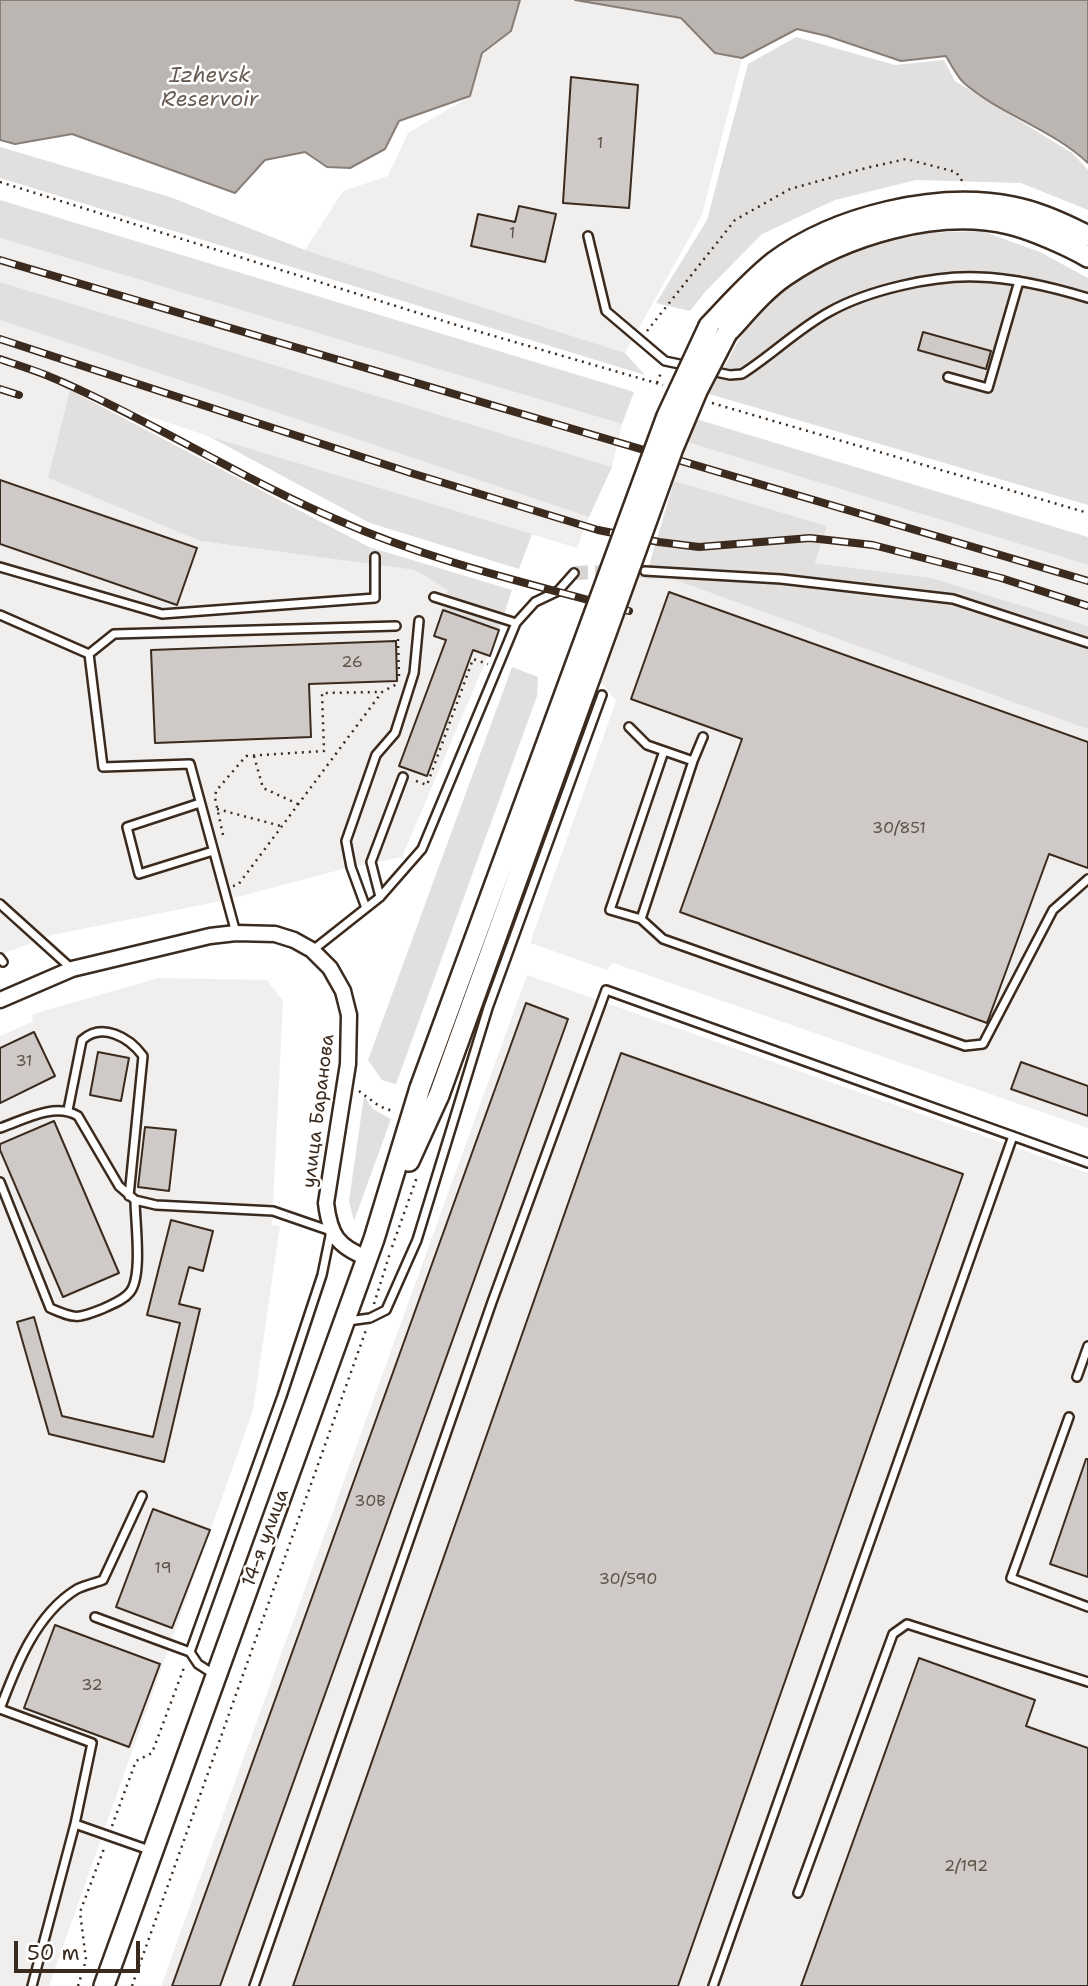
<!DOCTYPE html>
<meta charset="utf-8">
<style>
body{margin:0}
#map{position:relative;width:1088px;height:1986px;overflow:hidden;background:#fff;font-family:"Shantell Sans",sans-serif}
canvas{display:block}
.scale{position:absolute;left:14px;top:1941px;width:126px;height:32px;box-sizing:border-box;border:4px solid #3b2a1e;border-top:0;padding-left:9px;font-size:21px;line-height:24px;white-space:nowrap;color:#3b2a1e;-webkit-text-stroke:5px #fff;paint-order:stroke}
</style>
<div id="map">
<canvas width="1088" height="1986"></canvas>
<div class="scale">50 m</div>
</div>
<script>
const ctx = document.querySelector('canvas').getContext('2d');
ctx.lineJoin = 'round';
function fillPath(path, color) {
  ctx.fillStyle = color;
  ctx.fill(path, 'evenodd');
}
function strokePath(path, color, width, dash) {
  ctx.strokeStyle = color;
  ctx.lineWidth = width;
  ctx.lineCap = dash ? 'butt' : 'round';
  ctx.setLineDash(dash || []);
  ctx.stroke(path);
}
function label(font, color, halo, rows, align = 'center') {
  ctx.font = font + ' "Shantell Sans",sans-serif';
  ctx.lineWidth = 5;
  ctx.setLineDash([]);
  ctx.textBaseline = 'middle';
  ctx.strokeStyle = halo;
  ctx.fillStyle = color;
  for (const [text, x, y, turn = 0] of rows) {
    ctx.save();
    ctx.translate(x, y);
    ctx.rotate((+turn || 0) * Math.PI / 180);
    ctx.textAlign = isNaN(turn) ? turn : align;
    if (halo) ctx.strokeText(text, 0, 0);
    ctx.fillText(text, 0, 0);
    ctx.restore();
  }
}
fillPath(new Path2D(`
 M520,0H575L681,18L715,53L742,58L702,215L625,353L305,250L343,191L388,176L408,133L471,96L482,53L511,31Z
 M0,238L622,424L612,467L0,282Z
 M0,320L589,517L577,548L208,436L70,390L48,478L200,541L415,570L448,590L444,610L499,630L402,857L343,869L226,900L52,935L0,955Z
 M687,442L1088,565V626L932,578L815,563L827,527L674,481Z
 M670,577L1088,728V1128L613,963L607,970L530,943L616,701L601,682L636,579Z
 M527,975L1088,1173V1986H161Z
 M158,978L267,980L283,1001L272,1225L280,1226L253,1410L49,1986H0V1036L32,1022L33,1014Z`), '#f1efee');
fillPath(new Path2D(`
 M796,37L895,65L944,60L955,81L1072,153L1088,170V210L1021,183L916,180L835,200L762,234L705,292L690,311L656,303L707,220L748,64Z
 M0,147L170,197L305,250L625,353L645,375L0,178Z
 M0,200L634,392L622,424L0,238Z
 M982,231L1040,252L1088,278V505L709,394L745,329L766,305L796,280L877,240L921,233Z
 M0,282L612,467L589,517L0,320Z
 M70,390L369,547L512,590L499,630L443,610L448,590L415,570L200,541L48,478Z
 M696,419L1088,537V565L687,442Z
 M208,436L532,534L519,569L370,523Z
 M674,481L827,526L815,563L932,578L1088,626V729L670,578L645,579Z
 M512,667L538,677L537,696L396,1084L382,1080L368,1060Z
 M364,1096L373,1109L391,1119L354,1221L349,1201Z`), '#e2e0de');
const water = new Path2D(`
 M0,0H520L511,31L482,53L470,96L399,121L385,149L350,168L327,167L305,152L265,160L235,193L72,134L15,144L0,140Z
 M575,0H1088V163C1052,129 1001,115 964,83C957,76 951,65 946,56L901,61L827,36L797,29L742,58L715,53L681,18Z`);
fillPath(water, '#bcb6b3');
strokePath(water, '#887e77', 2);
const building = new Path2D(`
 M571,77L638,85L629,208L563,203Z
 M519,206L556,214L545,262L471,246L478,214L515,222Z
 M923,332L991,351L986,369L918,350Z
 M0,480L197,548L177,605L0,544Z
 M669,592L1088,742V868L1049,854L987,1023L680,912L742,739L631,699Z
 M443,610L499,630L490,656L473,650L427,776L399,766L446,640L434,636Z
 M396,641L397,681L309,684L311,737L155,743L151,650Z
 M526,1003L568,1019L220,1986H172Z
 M34,1032L55,1076L0,1103V1048Z
 M98,1052L129,1058L121,1101L90,1095Z
 M621,1053L963,1174L678,1986H293Z
 M1021,1062L1088,1086V1116L1011,1089Z
 M54,1121L119,1273L63,1297L0,1150V1144Z
 M145,1127L176,1130L169,1191L138,1187Z
 M171,1220L213,1231L203,1271L189,1267L179,1304L200,1309L164,1462L49,1434L17,1322L34,1317L62,1416L153,1437L180,1323L147,1315Z
 M1086,1459H1088V1577L1050,1564Z
 M153,1509L210,1530L172,1628L116,1607Z
 M55,1625L160,1664L129,1747L24,1708Z
 M919,1658L1035,1700L1026,1726L1088,1748V1986H801Z`);
fillPath(building, '#cfcac7');
strokePath(building, '#3b2a1e', 2);
strokePath(new Path2D(`
 M574,573L645,571`), '#d8d4d2', 14, [14, 7]);
const service = new Path2D(`
 M588,236L606,311L665,361L689,366
 M711,371L730,375L742,374C772,355 798,329 829,312C868,290 934,275 978,277C1016,278 1052,287 1088,298
 M948,377L988,388L1019,281
 M0,567L162,614L375,598V557
 M645,571L781,579L953,599L1088,643
 M434,597L516,623
 M0,615L89,654L103,767L190,764L236,933
 M89,654L114,634L396,626
 M629,727L647,745L693,761
 M703,737L693,761L641,919L663,939L965,1046L983,1044L1053,910L1088,879
 M200,803L127,827L139,874L213,851
 M380,897L371,862L403,777
 M0,904L72,969
 M366,908L351,867L346,841L376,755L395,733L414,673L419,621
 M641,919L610,910L664,751
 M313,950L380,897L422,849L516,623L535,602L558,591L574,573
 M0,958L3,962
 M68,1110L82,1040C102,1022 129,1037 143,1056L129,1196
 M0,1128C24,1120 54,1102 78,1116L119,1186L135,1200L156,1205L273,1211L331,1231L322,1275L282,1396L190,1652L95,1617
 M0,1182L50,1308C75,1319 77,1319 102,1309C112,1304 123,1301 130,1292C143,1276 135,1221 135,1200
 M348,1321L370,1318L386,1310L417,1240L488,1008L602,695
 M1077,1377L1088,1346
 M1069,1417L1011,1578L1088,1607
 M142,1496L103,1580C95,1583 85,1585 77,1589C36,1614 16,1666 0,1709L92,1743L75,1824L152,1851
 M190,1652L198,1664L215,1675
 M798,1893L893,1634L907,1624L1088,1682
 M32,1986L75,1824
 M254,1986L492,1302L606,990L1088,1163
 M713,1986L1013,1136`);
const minor = new Path2D(`
 M0,1000L72,969L210,936L236,933L275,934L294,940L312,950L330,968L343,991L349,1015L348,1064L326,1203C330,1235 337,1246 367,1258`);
const secondary = new Path2D(`
 M709,326C730,304 750,281 774,262C836,216 937,192 1013,207C1039,212 1065,224 1088,236
 M727,333C745,314 763,291 785,276C844,235 937,207 1009,224C1031,229 1069,246 1088,257
 M409,1161L439,1095
 M104,1986L374,1239L420,1088`);
strokePath(service, '#3b2a1e', 12);
strokePath(minor, '#3b2a1e', 19);
strokePath(secondary, '#3b2a1e', 24);
strokePath(new Path2D(`
 M0,182L463,327L663,385
 M647,331L735,220L790,189L866,168L906,159L956,172L965,185
 M657,383L662,370
 M712,403L1088,513
 M398,639L399,678
 M254,756L263,788L298,804
 M416,781L427,785L473,659L488,664
 M217,809L281,826
 M223,835L215,798L216,791L246,756L324,751L322,693L382,692
 M233,886L238,885L382,692L397,684
 M359,1091L379,1106L395,1112
 M392,1247L417,1177
 M374,1304L390,1253
 M112,1826L136,1761L152,1753L185,1665
 M78,1986L86,1960L80,1912L105,1846
 M132,1986L366,1330`), '#3b2a1e', 2.5, [2, 5]);
strokePath(service, '#fff', 7);
strokePath(minor, '#fff', 14);
strokePath(secondary, '#fff', 19);
const rail = new Path2D(`
 M0,260L1088,581
 M0,339L411,473L598,530L659,542L699,547L810,538L873,545L1001,578L1088,606
 M0,359C20,366 41,372 60,381C156,423 244,480 340,521C433,562 532,584 629,611
 M0,389L19,395`);
strokePath(rail, '#3b2a1e', 8);
strokePath(rail, '#fff', 5, [16]);
const secondaryBridge = new Path2D(`
 M420,1088L667,416L709,326
 M439,1095L673,448L697,391L727,333`);
strokePath(secondaryBridge, '#3b2a1e', 24, []);
strokePath(secondaryBridge, '#fff', 19);
label('16px', '#605248', null, [
 ["1",600,144],
 ["1",512,234],
 ["26",352,663],
 ["30/851",899,829],
 ["31",24,1062],
 ["30В",370,1502],
 ["19",163,1569],
 ["30/590",628,1580],
 ["32",92,1686],
 ["2/192",966,1867]
]);
label('19px', '#3b2a1e', '#fff', [
 ["улица Баранова",319,1111,-83],
 ["14-я улица",266,1538,-70]
]);
label('italic 21px', '#685b52', '#fff', [
 ["Izhevsk",210,77],
 ["Reservoir",210,101]
]);
</script>
